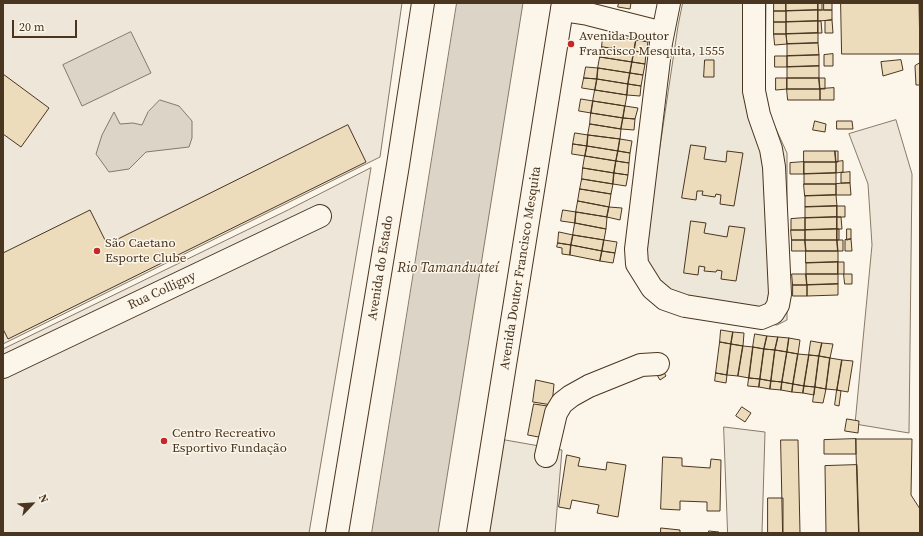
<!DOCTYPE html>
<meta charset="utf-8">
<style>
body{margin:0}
#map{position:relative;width:923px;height:536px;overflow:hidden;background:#fbf6e9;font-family:"Source Serif 4",serif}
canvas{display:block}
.frame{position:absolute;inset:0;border:4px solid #4a3520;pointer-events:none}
.north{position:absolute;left:12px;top:484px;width:40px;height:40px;-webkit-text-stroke:3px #fbf6e9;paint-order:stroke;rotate:65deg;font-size:11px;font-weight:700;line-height:16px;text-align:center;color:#4a3520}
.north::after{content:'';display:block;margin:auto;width:14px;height:18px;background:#4a3520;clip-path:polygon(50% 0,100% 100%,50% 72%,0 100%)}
.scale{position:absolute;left:12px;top:20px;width:65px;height:18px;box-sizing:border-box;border:2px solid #4a3520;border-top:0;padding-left:5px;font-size:12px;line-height:14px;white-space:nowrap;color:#4a3520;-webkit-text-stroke:3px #fbf6e9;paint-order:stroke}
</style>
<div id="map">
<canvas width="923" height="536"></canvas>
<div class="frame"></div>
<div class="north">N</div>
<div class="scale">20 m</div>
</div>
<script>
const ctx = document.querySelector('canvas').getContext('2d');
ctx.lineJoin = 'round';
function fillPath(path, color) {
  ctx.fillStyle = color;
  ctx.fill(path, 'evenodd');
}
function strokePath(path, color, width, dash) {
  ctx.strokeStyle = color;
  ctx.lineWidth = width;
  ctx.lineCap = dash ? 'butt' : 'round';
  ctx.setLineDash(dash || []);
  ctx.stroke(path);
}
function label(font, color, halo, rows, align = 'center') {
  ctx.font = font + ' "Source Serif 4",serif';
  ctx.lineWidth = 3;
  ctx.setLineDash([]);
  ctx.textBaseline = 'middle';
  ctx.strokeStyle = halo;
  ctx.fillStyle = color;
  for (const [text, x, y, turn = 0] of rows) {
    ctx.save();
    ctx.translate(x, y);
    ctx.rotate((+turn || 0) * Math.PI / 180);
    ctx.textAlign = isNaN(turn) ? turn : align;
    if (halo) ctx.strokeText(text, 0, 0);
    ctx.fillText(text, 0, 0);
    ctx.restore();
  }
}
const green = new Path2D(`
 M3,3H402L380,157L3,344Z
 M896,120L912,174L909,433L855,424L872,245L868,184L849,134Z
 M371,168L309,533H3V349L288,210Z`);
fillPath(green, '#ede6d9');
strokePath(green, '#887966', 1);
const parking = new Path2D(`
 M683,3H766L765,105L787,153V320L777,325L688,312L656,281L643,260L678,26Z
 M724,427L765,432L762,533H728Z
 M494,438L562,450L555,533H478Z`);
fillPath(parking, '#ede7d9');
strokePath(parking, '#887966', 1);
const water = new Path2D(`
 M457,3H523L438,533H372Z
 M131,32L151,73L82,106L63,65Z
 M160,100L179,106L192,121V138L189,147L146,152L129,169L109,172L96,154L102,135L114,112L120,124L133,123L142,125L148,112Z`);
fillPath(water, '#dcd4c6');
strokePath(water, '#887966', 1);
const building = new Path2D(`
 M619,3H631L630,9L618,7Z
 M774,3H786V11H774Z
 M786,3H818V10L786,11Z
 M818,3H822V10H818Z
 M824,3H832V10H824Z
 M841,3H919L920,54H842Z
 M818,10V21L786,22V11Z
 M818,10H832V20L818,21Z
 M774,11H786V22H774Z
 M832,20L833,33H825V21Z
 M818,21V33L786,34V22Z
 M818,21H821L822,33H818Z
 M774,22H786V34H774Z
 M818,33V43L787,44L786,34Z
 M774,34H786L787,44L775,45Z
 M603,35L636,40L634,51L602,47Z
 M636,40L648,42L646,53L634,51Z
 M818,43L819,55L787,56V44Z
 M602,47L634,51L632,62L600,57Z
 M634,51L646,53L645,64L632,62Z
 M833,54V66H824V55Z
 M819,55V66L787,67V56Z
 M775,56H787V67H775Z
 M600,57L632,62L630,73L598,68Z
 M705,60H714V77H704Z
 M901,60L903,70L883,76L881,62Z
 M632,62L645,64L643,75L630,73Z
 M920,63V85H916L915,66Z
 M819,66V78H787V67Z
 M586,67L598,68L597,79L584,78Z
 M598,68L630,73L628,84L597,79Z
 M630,73L643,75L641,86L628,84Z
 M3,74L49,108L21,147L3,134Z
 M584,78L597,79L595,90L582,88Z
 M776,78H787V89L776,90Z
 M787,78H819L820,89H787Z
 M819,78H825V89H820Z
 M597,79L628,84L627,95L595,90Z
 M628,84L641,86L640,96L627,95Z
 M834,88V100H820V89Z
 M787,89H820V100H788Z
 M595,90L627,95L625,106L593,101Z
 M581,99L593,101L591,113L579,111Z
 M593,101L625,106L623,118L591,113Z
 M625,106L638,108L635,119L623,118Z
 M591,113L623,118L621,129L590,124Z
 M623,118L635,119L634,130L621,129Z
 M815,121L826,124L825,132L813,130Z
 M837,121H852L853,129H837Z
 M590,124L621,129L620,139L588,135Z
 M348,125L366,162L8,339L3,329V253L90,210L107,244Z
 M575,133L588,135L587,146L573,144Z
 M588,135L620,139L618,151L587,146Z
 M620,139L632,141L630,153L618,151Z
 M573,144L587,146L585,156L572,154Z
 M691,145L706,147L704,159L726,162L727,151L743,153L734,206L720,204L721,195L716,194L715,197L702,195L703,191H697L696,200L682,198Z
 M587,146L618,151L616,161L585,156Z
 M618,151L630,153L629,163L616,161Z
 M804,151H835L836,162H804Z
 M835,151H838V162H836Z
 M585,156L616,161L614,173L583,168Z
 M616,161L629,163L628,175L614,173Z
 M843,161V172L836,173V162Z
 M804,162H836V173L804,174Z
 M804,162V174H790V163Z
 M583,168L614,173L613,184L582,179Z
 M850,172V183H841V173Z
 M614,173L628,175L626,186L613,184Z
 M836,173V184H804V174Z
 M582,179L613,184L611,194L580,189Z
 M850,183L851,195H836V184Z
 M804,184H836V195L805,196Z
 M580,189L611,194L609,207L578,201Z
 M836,195L837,206L805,207V196Z
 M578,201L609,207L607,217L576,212Z
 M837,206V217L805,218V207Z
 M837,206H845V217H837Z
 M609,207L622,208L620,220L607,217Z
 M563,210L576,212L575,223L561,221Z
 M576,212L607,217L606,229L575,223Z
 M837,217V229L805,230V218Z
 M837,217H841L842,229H837Z
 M805,218V230H791V219Z
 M691,221L706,223L704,233L727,237L729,226L745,228L736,281L721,279L722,271L717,270L716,272L704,271L705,267L699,266L698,275L684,273Z
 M575,223L606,229L604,240L573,235Z
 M837,229V240H805V230Z
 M837,229H839V240H837Z
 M847,229H851V239L847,240Z
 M791,230H805V240H792Z
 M559,232L573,235L571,245L558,243Z
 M573,235L604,240L602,251L571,245Z
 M851,239L852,251H845V240Z
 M604,240L617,242L615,253L602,251Z
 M792,240H805L806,251H792Z
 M805,240H837L838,251H806Z
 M837,240H843V251H838Z
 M558,243L571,245L570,255L562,254V248L557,247Z
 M571,245L602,251L600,261L570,255Z
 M602,251L615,253L613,263L600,261Z
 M806,251H838V262L806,263Z
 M838,262V274H806V263Z
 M838,262H844V274H838Z
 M792,274H806L807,285H793Z
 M806,274H838V284L807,285Z
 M844,274H852V284H845Z
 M838,284V295L807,296V285Z
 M793,285H807V296H793Z
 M721,330L733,332L731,344L720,342Z
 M733,332L744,333L743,346L731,344Z
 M755,334L767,336L764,349L753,347Z
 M767,336L778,337L775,350L764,349Z
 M778,337L789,338L787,352L775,350Z
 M789,338L800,340L798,354L787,352Z
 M811,341L822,343L819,356L809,355Z
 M720,342L731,344L727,375L716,373Z
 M822,343L833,344L830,358L819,356Z
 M731,344L743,346L738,376L727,375Z
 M743,346L753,347L749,378L738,376Z
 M753,347L764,349L760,379L749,378Z
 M764,349L775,350L771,381L760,379Z
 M775,350L787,352L782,382L771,381Z
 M787,352L798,354L793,384L782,382Z
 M798,354L809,355L804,386L793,384Z
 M809,355L819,356L815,387L804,386Z
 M819,356L830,358L826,389L815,387Z
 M830,358L842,360L837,390L826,389Z
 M842,360L853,361L848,392L837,390Z
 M663,371L666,376L660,380L657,375Z
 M716,373L727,375L726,383L715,381Z
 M749,378L760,379L759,387L748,386Z
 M760,379L771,381L770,389L759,387Z
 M536,380L554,384L552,405L533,402Z
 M771,381L782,382L781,390L770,389Z
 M782,382L793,384L792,392L781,390Z
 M793,384L804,386L803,393L792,392Z
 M804,386L815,387L814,395L803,393Z
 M815,387L826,389L823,403L813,402Z
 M837,390L841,391L839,406L835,405Z
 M534,404L554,407L549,439L528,435Z
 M742,407L751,413L745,422L736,416Z
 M847,419L859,421L858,433L845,431Z
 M856,439H912L911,495L920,509V533H859Z
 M856,439V454H824V440Z
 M781,440H798L800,533H783Z
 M567,455L580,458L578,466L606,470L607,462L626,465L618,517L597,513L599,505L572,500L570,509L559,507Z
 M663,457L682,458V466L710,468L711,459L721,460L720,511H707V502L680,501V510L661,509Z
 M857,465L859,533H826L825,466Z
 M768,498H783V533H768Z
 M661,528L680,530V533H661Z
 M709,531L719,532V533H709Z`);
fillPath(building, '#ecdcbc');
strokePath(building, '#4a3520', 1);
const minor = new Path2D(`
 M669,3L661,43L636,249L637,264L652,288L665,299L685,306L761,318L773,313L778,305L780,294L774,167L771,149L759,115L754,91V3
 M562,10L588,14L663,33
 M3,367L320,216
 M546,456L556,413L562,403L571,396L589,386L641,365L658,364`);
const highway = new Path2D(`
 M337,533L398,165L423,3
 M478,533L563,3`);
strokePath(minor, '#4a3520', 24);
strokePath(highway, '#4a3520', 24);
strokePath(minor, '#fbf6e9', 22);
strokePath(highway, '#fbf6e9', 22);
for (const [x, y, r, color] of [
 [571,44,4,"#c62828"],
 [97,251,4,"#c62828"],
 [164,441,4,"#c62828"]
]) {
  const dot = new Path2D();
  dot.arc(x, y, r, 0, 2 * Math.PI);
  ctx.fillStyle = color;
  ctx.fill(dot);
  strokePath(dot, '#fbf6e9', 1.5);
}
label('13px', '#4a3520', '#fbf6e9', [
 ["Avenida Doutor",579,37],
 ["Francisco Mesquita, 1555",579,52],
 ["São Caetano",105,244],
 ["Esporte Clube",105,259],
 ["Centro Recreativo",172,434],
 ["Esportivo Fundação",172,449]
], 'left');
label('13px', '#4a3520', '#fbf6e9', [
 ["Avenida do Estado",381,268,-81],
 ["Avenida Doutor Francisco Mesquita",521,268,-81],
 ["Rua Colligny",162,291,-25]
]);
label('italic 14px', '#4a3520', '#fbf6e9', [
 ["Rio Tamanduateí",448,268]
]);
</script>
